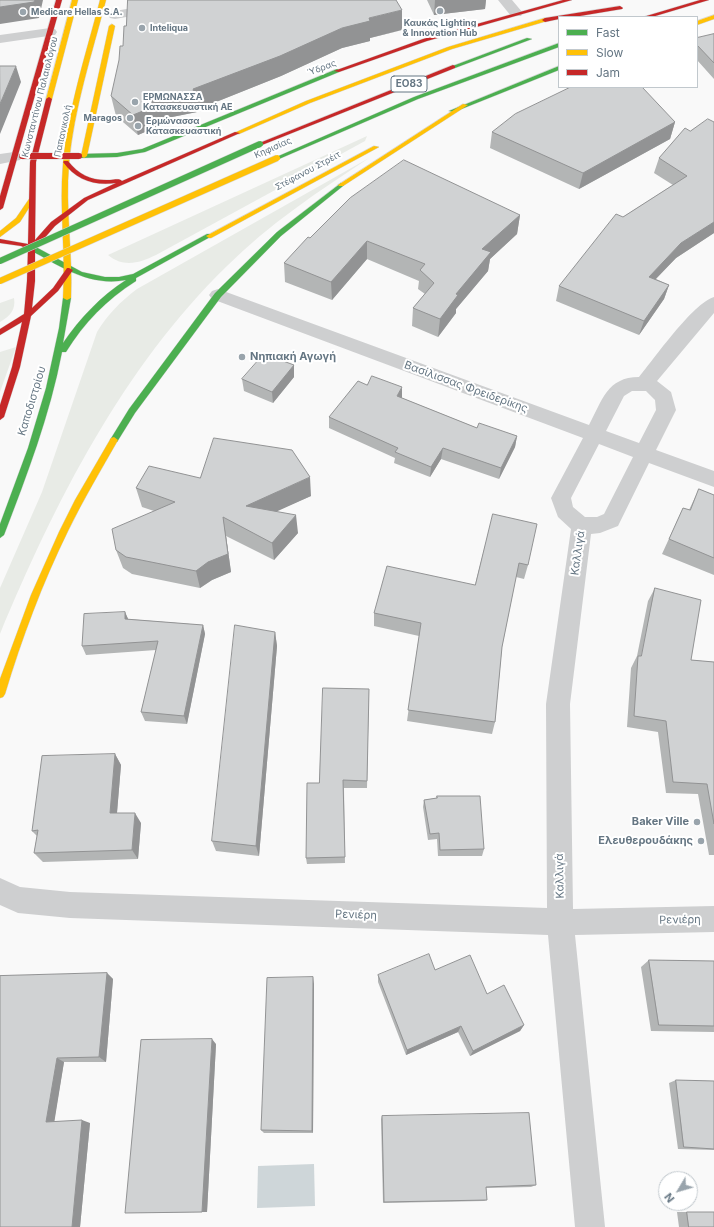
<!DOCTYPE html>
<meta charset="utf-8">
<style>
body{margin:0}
#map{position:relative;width:714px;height:1227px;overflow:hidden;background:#f9f9f9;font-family:Inter,sans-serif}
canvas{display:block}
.legend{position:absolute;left:558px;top:16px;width:140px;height:72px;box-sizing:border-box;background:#fff;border:1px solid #c1c8cd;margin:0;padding:5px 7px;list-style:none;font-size:12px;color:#657683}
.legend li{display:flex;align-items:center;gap:8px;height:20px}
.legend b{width:20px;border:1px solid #c1c8cd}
.north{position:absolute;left:658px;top:1171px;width:40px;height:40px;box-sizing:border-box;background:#fff;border:1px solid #c1c8cd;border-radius:50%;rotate:232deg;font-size:11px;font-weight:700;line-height:16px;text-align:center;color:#657683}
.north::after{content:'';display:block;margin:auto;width:14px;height:18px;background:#99a4ac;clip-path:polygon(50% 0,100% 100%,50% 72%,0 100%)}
</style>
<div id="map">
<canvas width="714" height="1227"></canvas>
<ul class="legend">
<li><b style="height:5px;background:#4caf50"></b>Fast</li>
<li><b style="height:5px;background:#ffc107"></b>Slow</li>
<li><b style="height:5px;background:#c62828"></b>Jam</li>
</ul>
<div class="north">N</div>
</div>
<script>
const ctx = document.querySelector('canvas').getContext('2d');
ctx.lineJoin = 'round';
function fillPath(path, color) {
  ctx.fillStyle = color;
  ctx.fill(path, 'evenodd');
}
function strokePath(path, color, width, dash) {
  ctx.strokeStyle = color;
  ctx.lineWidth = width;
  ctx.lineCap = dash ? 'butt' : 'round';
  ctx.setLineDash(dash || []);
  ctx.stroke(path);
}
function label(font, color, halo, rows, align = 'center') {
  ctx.font = font + ' Inter,sans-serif';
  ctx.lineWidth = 4;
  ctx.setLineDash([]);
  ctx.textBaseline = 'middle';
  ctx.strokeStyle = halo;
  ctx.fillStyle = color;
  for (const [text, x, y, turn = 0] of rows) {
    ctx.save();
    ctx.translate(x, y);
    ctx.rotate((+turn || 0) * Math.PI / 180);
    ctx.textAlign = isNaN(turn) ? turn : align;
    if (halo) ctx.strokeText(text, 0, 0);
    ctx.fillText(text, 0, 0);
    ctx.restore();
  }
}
fillPath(new Path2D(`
 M367,136L365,141L156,255C139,263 124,268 108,255Z
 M369,158C319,191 269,224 227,266C123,367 55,502 0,634V588L42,492L97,332C108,314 120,302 137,289Z
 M14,298C16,310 10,316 0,322V303Z
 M16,347L0,392V352Z`), '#e8ebe6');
fillPath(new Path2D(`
 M314,1164L315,1206L257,1208L258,1166Z`), '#ced6d9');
const fast = new Path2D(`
 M527,38L532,39L455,68L450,67Z
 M559,43V47L418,99L279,159L274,158L414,97Z
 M559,66V70L454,112L449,111Z
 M337,69L339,70V72L145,152L117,157L79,158L76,156L79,154L117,153L142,149Z
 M341,183L344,185L343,186L281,236L221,297L135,413L117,442H111L110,440L129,409L215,293L277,232Z
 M207,234H209L212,236L136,278V281C106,300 84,323 66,352H62C50,415 27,475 4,535L0,538V524L28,448L46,388L59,328L63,298L67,296L71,298L63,343C80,318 101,296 126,280C89,287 60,266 30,250V246H34L82,272L105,277H119L133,274Z`);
const slow = new Path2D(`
 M72,0H78L52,99L49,101L46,99Z
 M100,0H106C92,54 74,108 69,164C65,208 73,253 71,298L67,300L63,298C66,253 59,208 63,164C68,108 86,54 100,0Z
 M714,15V19L697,25V21Z
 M545,18L548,20L547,21L452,49L310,103L239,134L234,133L306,101L448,47Z
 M112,24L115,26L87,156L84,158L81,156L109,26Z
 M463,104L468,105L343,186H339L338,185Z
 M374,146L379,147L211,238H209L206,236Z
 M31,198L34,200L20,222L0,237V231L16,218L29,199Z
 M114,437L118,440C101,470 83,500 68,531C42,584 22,638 5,694L3,697L0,698V679L31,595L59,532L75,500L111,438Z`);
const jam = new Path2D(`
 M56,0H62L3,208L0,210V196Z
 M563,0H572L427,41L339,72L334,71L423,39Z
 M700,0H709L652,17H643Z
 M620,6L623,8L622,9L574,17H559V19L545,22L542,20L545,18Z
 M453,65L455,66V68L262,145L257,144Z
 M49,97L52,99L36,162L35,240L51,222L84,198L116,183C94,186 76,180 63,162L64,161H68C79,175 92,181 110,180C115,180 118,178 122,181L235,132L240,133L88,200L55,226L35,249V281L32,308L53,288L67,268H69L73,270L58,291L31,316L20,367L4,417L0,420V405L12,367L22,322L0,335V329L24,314L27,281L28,249L21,246L0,243V239L28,244L30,162L46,99Z`);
strokePath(fast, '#d5d6d7', 1);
strokePath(slow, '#d5d6d7', 1);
strokePath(jam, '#d5d6d7', 1);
fillPath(new Path2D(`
 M177,0H207L205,3L200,4L115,19L110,18L108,15L110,12L115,11Z
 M498,0H512L523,13L521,16H511Z
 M50,28L55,29L57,32L55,35L0,43V35Z
 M14,152L20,154L22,157L20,160L0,164V154Z
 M218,289L589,425C602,401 607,377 639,377C654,359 693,303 714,297V313L657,381L671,392L676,410L656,450L714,471V487L649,463L618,526L600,533L591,534L570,704L573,909L714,906V932L575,935L605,1227H575L548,935L70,918L18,913L0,905V878L20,887L70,892L547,908L546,704L571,529L558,517L551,498L583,438L212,299L209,295L212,291ZM632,391H646L655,400L656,410L639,443L606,431L624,396ZM599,444L633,457L604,514L597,517H585L573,507L571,498Z`), '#cecfd0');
fillPath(fast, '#4caf50');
fillPath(slow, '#ffc107');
fillPath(jam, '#c62828');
const fastBridge = new Path2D(`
 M0,261L260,144`);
const slowBridge = new Path2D(`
 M0,281L277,158`);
const jamBridge = new Path2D(`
 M22,156H79`);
strokePath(fastBridge, '#d5d6d7', 7, []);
strokePath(slowBridge, '#d5d6d7', 7, []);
strokePath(jamBridge, '#d5d6d7', 7, []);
strokePath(fastBridge, '#4caf50', 6);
strokePath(slowBridge, '#ffc107', 6);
strokePath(jamBridge, '#c62828', 6);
fillPath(new Path2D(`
 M427,0H486L485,9L434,15Z
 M402,30L370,38V41L342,48L281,76L196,110L197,112L157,120L159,126L138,135L116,116L111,96Z
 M714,34V79L697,60V38Z
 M675,122L670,139L579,189L490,148L492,132Z
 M714,122V233L676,258L656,279L669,285L664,299L639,335L556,301L559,286L623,217L673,185L654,173L659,158L690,131Z
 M520,215L517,234L490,259L488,271L456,309V313L438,337L412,326L413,308L425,294L418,289L419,281L367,259L332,300L285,282L284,263L310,238Z
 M294,365V377L273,403L244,391L242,379Z
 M402,398L477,428L517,436L515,447L499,479L441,459L430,477L394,463L395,458L329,428V417Z
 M200,478L311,496L276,511L298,533L274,560L226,536L231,572L212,580L200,588L132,574L123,568L116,550L154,511L142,507L136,488Z
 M699,489L714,495V575L662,554L683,508L689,510Z
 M493,514L528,565L524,579L516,577L502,647L495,722L492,734L407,721L419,636L374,626V613L475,585Z
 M655,588L691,660L714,662V855H709L698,794L666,793L658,732L627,727L631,668L637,656L648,601Z
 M125,612L128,619L203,625L205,634L187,724L145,721L141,712L156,650L86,655L82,646Z
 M275,632L277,646L259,856L216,851L212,841Z
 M369,689L367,788H344L345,863L307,864L306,858L319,783Z
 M115,754L121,765L117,813L141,823L138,859L43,862L34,853L37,836L32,831Z
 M437,796L484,849L482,856H438L437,839L428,840L423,807L424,800L436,798Z
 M649,960L714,961V1032L651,1031L641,967Z
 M435,970L487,994L524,1025L520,1031L470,1056L458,1032L406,1055L378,982V975Z
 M107,973L113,979L106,1062H64L54,1121L90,1123L80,1227H0V976Z
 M314,984L313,1133H264L261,1130Z
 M216,1044L207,1212L125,1213Z
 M676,1080L714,1081V1150L678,1149L669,1083Z
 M382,1116L536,1185L531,1187L486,1188L487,1200L484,1201L383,1203L381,1119Z
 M677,1212H687L714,1227H679Z`), '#b3b5b5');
fillPath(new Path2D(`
 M35,0H43L39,18L0,24V7Z
 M435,0H486L485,9L434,15Z
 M402,10V30L370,38V41L342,48L281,76L196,110L197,112L157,120L159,126L138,135L133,115L150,100L193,89L342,28L369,18Z
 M16,66L21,82L0,134V104Z
 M675,122L670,139L579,189L583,173Z
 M520,215L517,234L490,259L488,271L456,309V313L438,337L440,319L456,294L482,249Z
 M714,222V233L676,258L644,291L649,277L681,243Z
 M367,241V259L332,300L331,282Z
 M669,285L664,299L639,335L644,321Z
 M294,365V377L273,403L272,392Z
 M402,387V398L396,407L397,396Z
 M517,436L515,447L499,479L501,468Z
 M443,448L441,459L430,477L431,467Z
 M310,477L311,496L249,524L246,506Z
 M296,515L298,533L274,560L272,543Z
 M223,517L226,536L231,572L212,580L200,588L196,571Z
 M125,612L129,621L125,619Z
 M203,625L205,634L187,724L184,716Z
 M275,632L277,646L259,856L256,846Z
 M115,754L121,765L116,824L110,813Z
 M135,813L141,823L138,859L132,850Z
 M107,973L113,979L106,1062L99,1057Z
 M313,977L314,984L313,1133L312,1131Z
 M524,1025L520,1031L470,1056L473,1051Z
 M461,1026L458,1032L406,1055L407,1050Z
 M212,1039L216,1044L207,1212H202Z
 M57,1058L64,1062L54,1124L46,1122Z
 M82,1120L90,1123L80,1227H72Z`), '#929394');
const building = new Path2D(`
 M0,0H35L34,2L0,7Z
 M128,0H396L402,10L369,18L370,21L342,28L280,56L193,89L194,91L150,100L155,106L133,115L111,96L119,60L120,46H123L124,26H126Z
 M714,34V63L697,45V38Z
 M0,66H16L0,104Z
 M571,87H642L675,122L583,173L492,132L515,114Z
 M708,119L714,122V222L681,243L649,277L669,285L644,321L559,286L616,214L623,217L687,176L659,158L685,128L690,131Z
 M404,160L520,215L482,249L491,252L456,294L458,295L440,319L413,308L434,283L420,270L425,264L367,241L331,282L284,263L308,237L310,238L350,198Z
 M264,354L294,365L272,392L242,379Z
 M372,376L402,387L397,396L477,428L479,423L517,436L501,468L443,448L431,467L395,452L398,448L329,417L358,381L367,385Z
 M214,438L292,450L310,477L246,506L296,515L272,543L223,517L228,554L208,562L196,571L126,557L116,550L112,529L175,502L136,488L149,466L200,478Z
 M699,489L714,495V558L669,539L683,508L690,510Z
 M493,514L537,524L528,565L519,563L502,647L495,722L408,710L421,623L374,613L387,566L475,585Z
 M655,588L701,600L691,660L714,662V824L707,784L673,782L666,721L634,716L638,656H641Z
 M125,612V619L203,625L184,716L141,712L158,641L82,646L84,614Z
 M235,625L275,632L256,846L212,841Z
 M323,688L369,689L367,781L343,780L345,857L306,858L307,783H319Z
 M115,754L110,813H135L132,850L34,853L38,830L32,831L42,756Z
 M437,796H480L484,849L440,850L439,833L430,834L424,800L437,798Z
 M429,954L435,970L470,955L487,994L504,985L524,1025L473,1051L461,1026L407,1050L378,975Z
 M649,960L714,961V1026L659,1025Z
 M107,973L99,1057L57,1058L46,1122L82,1120L72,1227H0V976Z
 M313,977L312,1131L261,1130L267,978Z
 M212,1039L202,1212L125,1213L141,1040Z
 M676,1080L714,1081V1149L684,1147Z
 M529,1113L536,1185L486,1187L487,1200L384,1202L382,1116Z
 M687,1212H714V1227H689Z`);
fillPath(building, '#d0d2d3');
strokePath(building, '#929394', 1);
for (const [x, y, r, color] of [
 [440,11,4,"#99a4ac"],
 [23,12,4,"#99a4ac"],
 [142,28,4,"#99a4ac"],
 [135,102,4,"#99a4ac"],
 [130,118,4,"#99a4ac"],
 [138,126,4,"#99a4ac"],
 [242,357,4,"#99a4ac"],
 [697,822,4,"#99a4ac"],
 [701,841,4,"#99a4ac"]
]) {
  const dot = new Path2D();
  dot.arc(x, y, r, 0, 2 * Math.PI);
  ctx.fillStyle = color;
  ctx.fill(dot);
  strokePath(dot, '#fff', 1.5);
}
label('bold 9px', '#657683', '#fff', [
 ["Medicare Hellas S.A.",31,12],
 ["Καυκάς Lighting",440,23,"center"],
 ["& Innovation Hub",440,33,"center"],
 ["Inteliqua",150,28],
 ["ΕΡΜΩΝΑΣΣΑ",143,97],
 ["Κατασκευαστική ΑΕ",143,107],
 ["Maragos",122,118,"right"],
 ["Ερμώνασσα",146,121],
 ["Κατασκευαστική",146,131]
], 'left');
label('9px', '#657683', '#fff', [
 ["Ύδρας",322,68,-21],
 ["Κωνσταντίνου Παλαιολόγου",40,97,-76],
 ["Παπανικολή",63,131,-78],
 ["Κηφισίας",273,148,-24],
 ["Στέφανου Στρέιτ",308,171,-28]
]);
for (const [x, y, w] of [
 [409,84,36]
]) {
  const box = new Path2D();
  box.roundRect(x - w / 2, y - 8, w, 16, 3);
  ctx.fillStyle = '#fff';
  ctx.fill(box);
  strokePath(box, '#657683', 1);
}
label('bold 10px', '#657683', null, [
 ["ΕΟ83",409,84]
]);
label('bold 11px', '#657683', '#fff', [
 ["Νηπιακή Αγωγή",250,357,"left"],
 ["Baker Ville",689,822],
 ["Ελευθερουδάκης",693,841]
], 'right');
label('11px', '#657683', '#fff', [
 ["Βασίλισσας Φρειδερίκης",466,387,20],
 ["Καποδιστρίου",32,401,-73],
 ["Καλλιγά",578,553,-82],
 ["Καλλιγά",560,876,-91],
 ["Ρενιέρη",356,915,2],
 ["Ρενιέρη",680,920,-1]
]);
</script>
